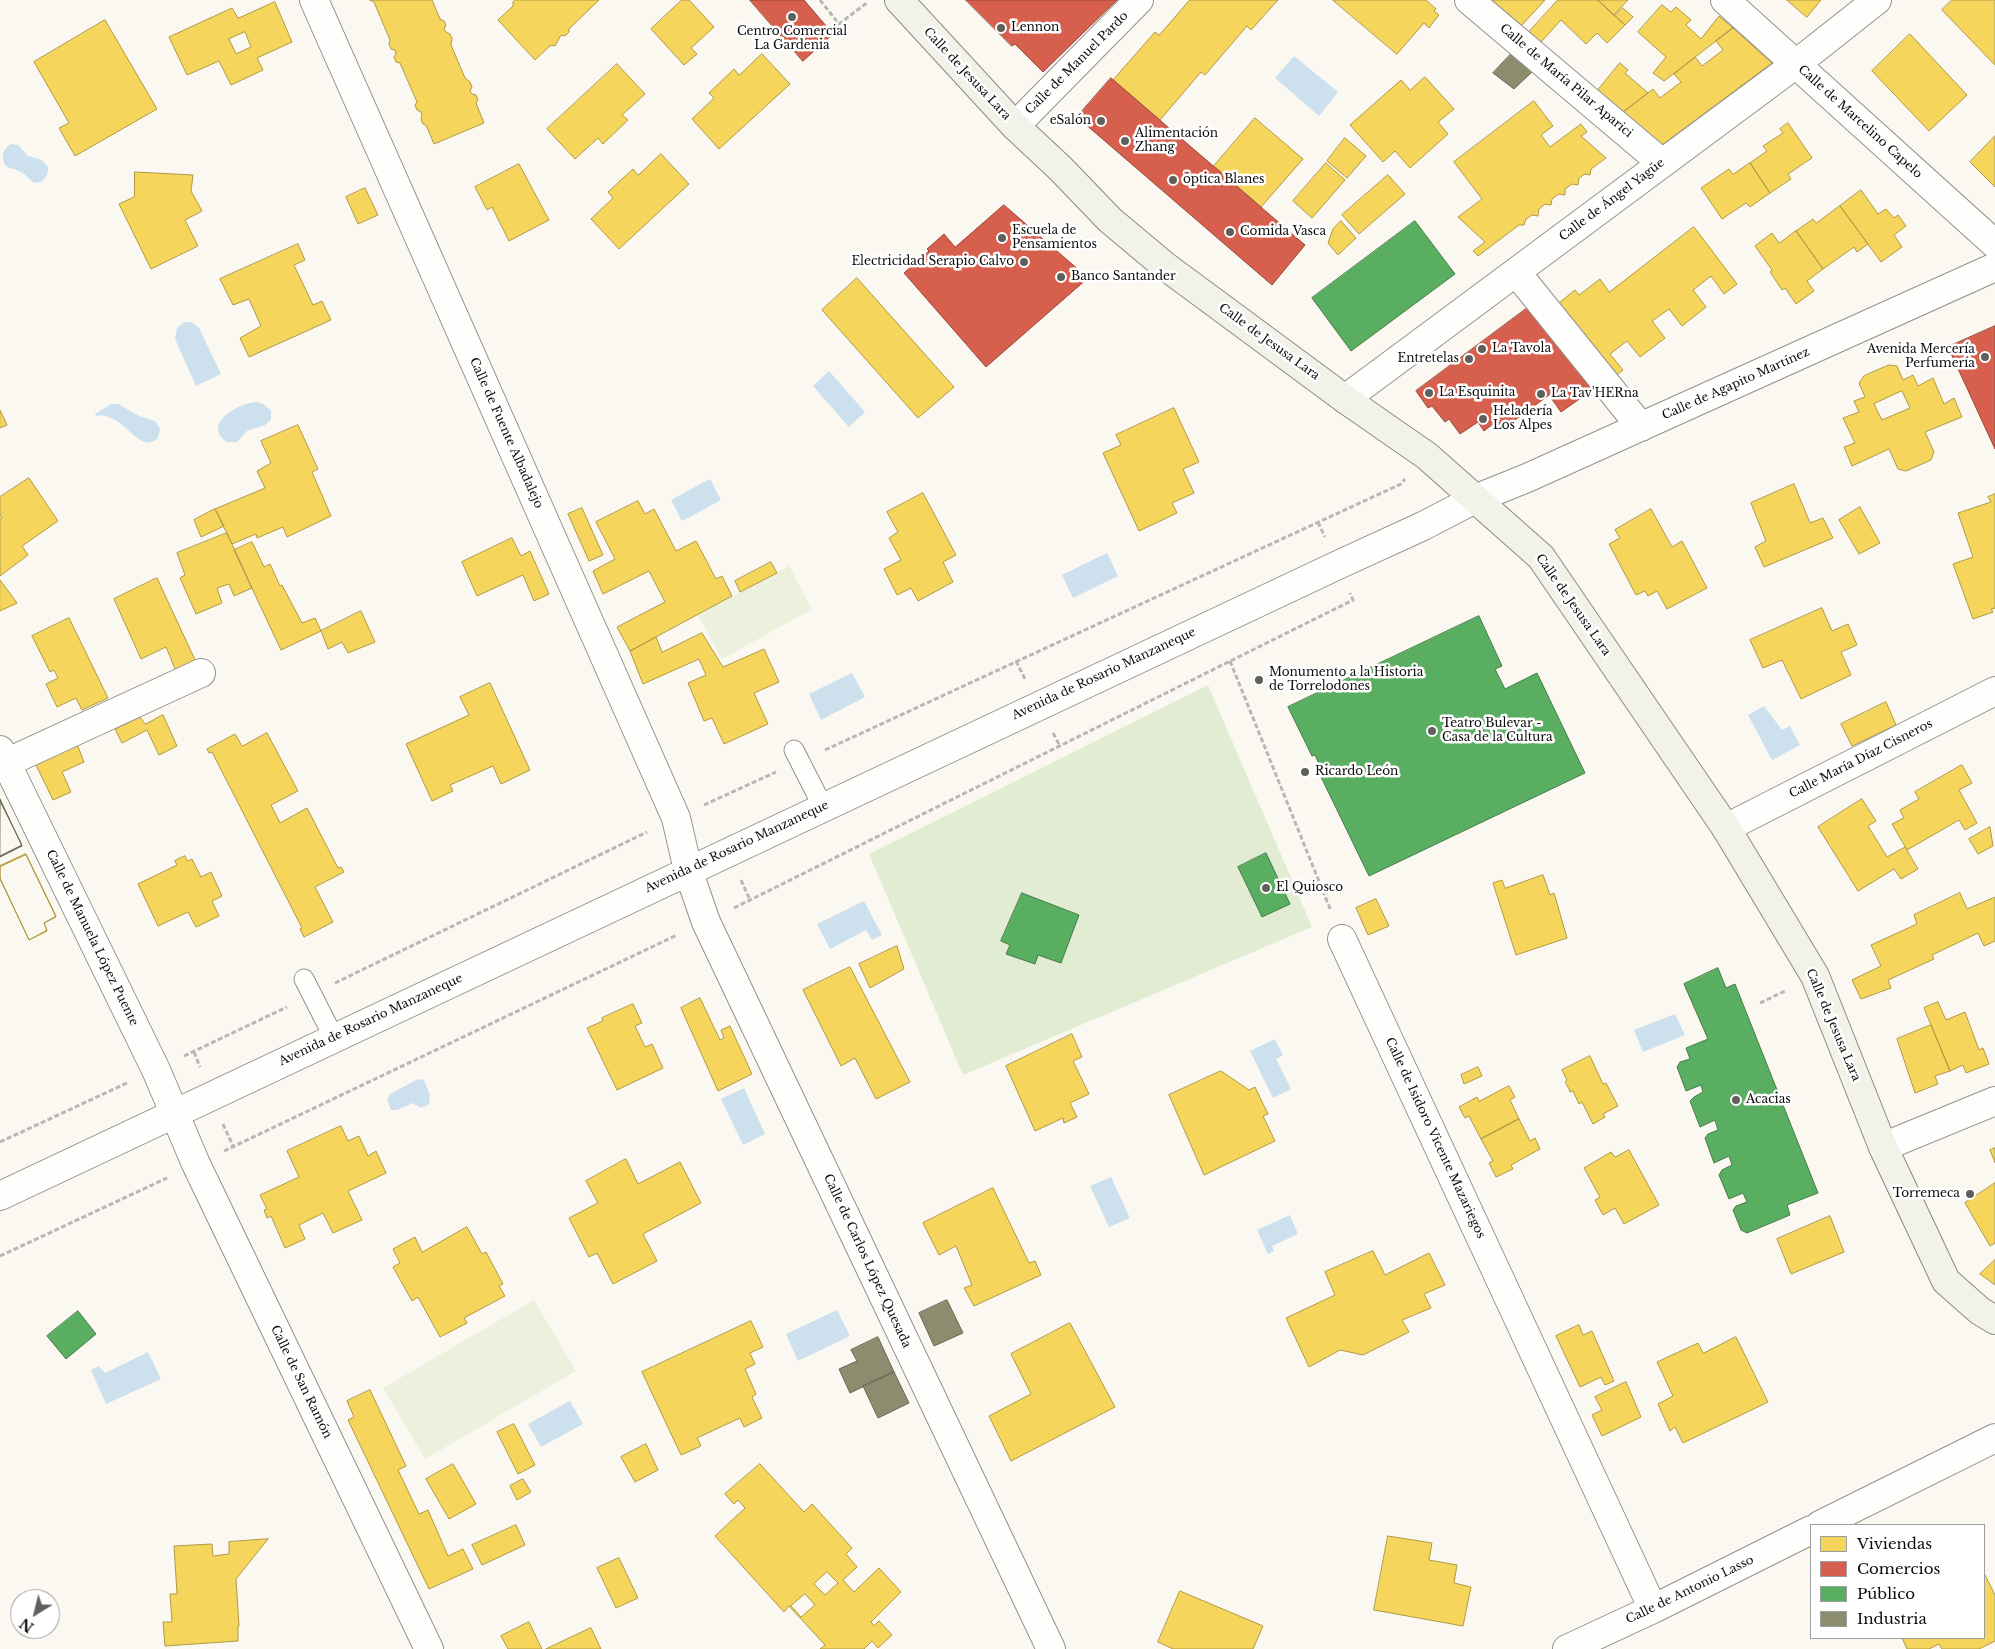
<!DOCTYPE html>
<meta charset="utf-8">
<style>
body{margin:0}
#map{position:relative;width:1995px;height:1649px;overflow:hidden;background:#faf8f0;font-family:"Libre Baskerville",serif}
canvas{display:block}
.legend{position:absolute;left:1810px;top:1524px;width:175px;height:115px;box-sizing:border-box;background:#fff;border:1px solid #9e9e9e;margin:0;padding:6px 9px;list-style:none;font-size:15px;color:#0c0c0c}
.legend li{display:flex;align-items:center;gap:10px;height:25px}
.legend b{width:25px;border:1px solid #9e9e9e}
.north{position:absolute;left:10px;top:1589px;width:50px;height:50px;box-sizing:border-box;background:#fff;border:1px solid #9e9e9e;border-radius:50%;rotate:216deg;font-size:14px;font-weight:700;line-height:20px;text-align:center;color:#0c0c0c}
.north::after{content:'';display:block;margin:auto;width:18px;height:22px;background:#5f5f5c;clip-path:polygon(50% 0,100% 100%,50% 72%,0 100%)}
</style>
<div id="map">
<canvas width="1995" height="1649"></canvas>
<ul class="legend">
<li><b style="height:14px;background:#f6d55c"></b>Viviendas</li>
<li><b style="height:14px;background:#d6604d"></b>Comercios</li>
<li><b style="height:14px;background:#5aae61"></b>Público</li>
<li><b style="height:14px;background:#8c8c6e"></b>Industria</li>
</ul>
<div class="north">N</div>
</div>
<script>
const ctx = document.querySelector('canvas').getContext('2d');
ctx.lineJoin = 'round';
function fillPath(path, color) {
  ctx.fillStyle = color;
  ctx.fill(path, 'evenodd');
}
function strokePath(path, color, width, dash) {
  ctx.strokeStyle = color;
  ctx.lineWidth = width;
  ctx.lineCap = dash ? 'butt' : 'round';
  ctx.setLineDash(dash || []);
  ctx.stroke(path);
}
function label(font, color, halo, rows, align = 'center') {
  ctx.font = font + ' "Libre Baskerville",serif';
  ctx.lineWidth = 5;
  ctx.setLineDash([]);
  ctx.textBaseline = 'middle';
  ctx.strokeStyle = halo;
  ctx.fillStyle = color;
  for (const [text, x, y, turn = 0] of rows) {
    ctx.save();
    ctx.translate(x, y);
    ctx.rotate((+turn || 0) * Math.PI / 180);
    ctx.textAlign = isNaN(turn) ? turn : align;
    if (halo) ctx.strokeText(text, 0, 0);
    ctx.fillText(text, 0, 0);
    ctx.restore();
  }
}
fillPath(new Path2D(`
 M1208,685L1312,927L963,1075L869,854Z`), '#e1ecd3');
fillPath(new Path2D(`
 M789,566L812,609L722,659L698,615Z
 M534,1300L576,1371L425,1459L383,1388Z`), '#ebf1dc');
fillPath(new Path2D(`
 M1294,56L1338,92L1319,116L1275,78Z
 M11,144L18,145L28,156L42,160L48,167C49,176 42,185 33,182C28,179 26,174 21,172C16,169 10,169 6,166C0,159 3,148 11,144Z
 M184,322H191L199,328L221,374L196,386L175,339L177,328Z
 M829,371L865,412L849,427L813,386Z
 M256,402L263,404L271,411V420L265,425L247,431L237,442H227C224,440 220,437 219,433C212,417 244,402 256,402Z
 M111,404H118L139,416L155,421L160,429L158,438C138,457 125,411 96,416L95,414Z
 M710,479L721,500L682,521L671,500Z
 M1107,553L1118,576L1073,598L1062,575Z
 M852,673L865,697L821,720L809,694Z
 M1764,706L1782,730L1790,726L1800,745L1772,760L1748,715Z
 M864,901L882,935L872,940L866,930L830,949L817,924Z
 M1675,1014L1685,1035L1643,1052L1634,1030Z
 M1275,1039L1283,1055L1276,1059L1291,1089L1273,1098L1250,1051Z
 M418,1079L424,1080L430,1095L429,1104L421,1108L413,1103L397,1110H391L387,1100L390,1094Z
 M744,1088L765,1134L743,1145L721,1099Z
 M1111,1177L1130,1218L1109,1227L1090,1186Z
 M1290,1215L1298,1234L1272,1246L1274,1251L1268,1254L1257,1230Z
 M837,1310L850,1336L798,1361L786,1334Z
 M148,1352L161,1379L106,1404L91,1370L99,1366L105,1373Z
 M570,1401L583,1424L541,1447L528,1424Z`), '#cce0ee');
const homes = new Path2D(`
 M370,0H432L440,19L444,21L446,25L444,29L446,32L450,34L452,38L451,45L465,78L470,82L472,87L470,91L472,94L476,95L478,100L476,103L484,123L434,144L426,125L423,124L421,119L422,115L421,112L417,110L415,105L417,102L400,63L396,62L394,57L396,54L395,50L391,49L389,44L390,40L374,2Z
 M516,0H599L569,29V32L565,36L561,35L555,46L551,45L535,60L498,20L513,6V2Z
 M682,0H689L714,27L691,48L697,54L684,65L651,29Z
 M1190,0H1278L1251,30L1247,26L1205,75L1201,72L1160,120L1113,80L1155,32L1159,35Z
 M1333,0H1426L1436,9L1434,11L1439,15L1429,28L1424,23L1397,54Z
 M1492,0H1545L1522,25Z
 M1558,0H1598L1625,25L1607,43L1597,33L1586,44L1561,20L1541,42L1529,32Z
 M1598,0H1628L1614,15Z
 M1787,0H1821L1807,17Z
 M1952,0H1995V65L1942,10Z
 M275,2L292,42L257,58L263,70L231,85L219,61L187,75L169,37L232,8L238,18ZM245,32L251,47L236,54L229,39Z
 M1662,5L1671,12L1676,7L1691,20L1686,25L1701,39L1719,16L1733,28L1664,81L1653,73L1666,57L1638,32Z
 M1623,8L1633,17L1625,25L1615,16Z
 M105,20L157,109L75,156L59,128L69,123L34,62Z
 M1733,28L1772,63L1662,145L1623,112L1653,89L1660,98L1681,82L1674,74L1695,57L1702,66L1723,50L1716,41Z
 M1910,34L1967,95L1929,131L1872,71Z
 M762,54L790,84L719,149L692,119L714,98L709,93L734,69L739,75Z
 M1620,63L1628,70L1625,73L1648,93L1623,112L1598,90Z
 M617,64L645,94L622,115L628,120L603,144L598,138L575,159L547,129Z
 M1425,77L1454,109L1438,122L1448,134L1410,168L1395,151L1383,162L1350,125L1401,80L1410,90Z
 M1534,101L1553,126L1541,135L1550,147L1581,124L1587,132L1581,136L1606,158L1591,169L1590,175L1585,174L1579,178L1578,185L1572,184L1565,189V195L1559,194L1552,199L1551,205L1545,204L1539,209L1538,216L1532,215L1526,219L1524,225H1519L1478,256L1473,251L1485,242L1458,217L1482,199L1454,162Z
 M1255,118L1303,159L1261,207L1214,166Z
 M1788,123L1812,158L1788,174L1791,179L1770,193L1750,163L1767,151L1763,146L1783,133L1780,129Z
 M1995,136V187L1970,162Z
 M1345,138L1366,156L1347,178L1327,161Z
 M661,154L689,184L619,249L591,219L613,198L608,192L633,169L638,175Z
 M1326,163L1345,180L1312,218L1293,201Z
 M1750,163L1770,193L1750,207L1746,203L1722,219L1701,188L1729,169L1733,174Z
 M519,164L549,220L509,241L492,207L487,210L475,187Z
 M135,172L193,175L191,191L202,211L185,220L198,246L151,269L119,204L134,197Z
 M1388,175L1405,194L1359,234L1342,215Z
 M365,188L378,215L358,224L346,197Z
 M1861,190L1878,214L1886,209L1894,218L1898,215L1906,226L1894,235L1902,247L1881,262L1840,206Z
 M1840,206L1868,244L1857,252L1854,247L1823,269L1796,231L1813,219L1816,223Z
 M1341,221L1356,238L1338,255L1328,243L1333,229Z
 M1694,227L1737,284L1724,294L1711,276L1693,290L1706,307L1682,326L1669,309L1652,321L1665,338L1640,357L1627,341L1610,354L1623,370L1610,380L1554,307L1575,290L1579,295L1600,279L1609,292Z
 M1796,231L1823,269L1807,281L1814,291L1796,304L1785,288L1782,290L1770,272L1772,270L1755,246L1772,233L1779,243Z
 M298,244L305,260L294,265L313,305L322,301L331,320L249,357L240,338L261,326L249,299L233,305L220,279Z
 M857,278L954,387L918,418L822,310Z
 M1889,365L1897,366L1903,380L1913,375L1918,386L1933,378L1944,404L1954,398L1962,417L1925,432L1934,452L1931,460L1906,471L1898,469L1889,449L1852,466L1844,447L1855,443L1843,418L1859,412L1854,401L1865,397L1859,383L1864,376ZM1902,391L1910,408L1882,420L1874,404Z
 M1174,408L1199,462L1183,469L1194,493L1172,503L1177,513L1139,531L1103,453L1121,445L1116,435Z
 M0,410L7,425L0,428Z
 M298,425L318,469L312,472L331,516L287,537L283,527L257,538L256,534L232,544L215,509L265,488L257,471L271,463L261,441Z
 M29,478L58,521L22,546L28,555L0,576V519L2,518L0,515V497Z
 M1794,484L1810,523L1823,518L1833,538L1764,567L1755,547L1766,541L1751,503Z
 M923,493L956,555L943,562L953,582L918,601L911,588L897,595L884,569L901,560L889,538L898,532L887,512Z
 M1995,494V608L1991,609L1993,612L1973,619L1953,564L1973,557L1958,513L1991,502L1988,497Z
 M638,501L645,514L654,509L676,551L696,541L716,579L722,576L732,596L630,651L617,627L665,602L649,571L603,594L593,571L615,559L596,522Z
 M1860,507L1880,543L1859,554L1839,520Z
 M582,508L603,555L589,561L568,514Z
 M215,509L224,526L201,537L194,520Z
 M1651,509L1672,547L1682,541L1707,588L1667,609L1657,591L1648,596L1645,591L1636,595L1609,544L1620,538L1615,530Z
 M227,533L252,588L234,596L229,584L217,588L222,603L196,614L180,578L185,575L177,553Z
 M512,538L521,556L530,551L549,594L534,601L523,575L477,596L462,562Z
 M252,542L264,567L270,564L280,586L282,585L302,623L315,618L321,631L281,650L234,550Z
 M771,562L777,573L740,592L735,581Z
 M157,578L196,662L176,671L166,647L141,659L114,599Z
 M0,580L17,603L0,611Z
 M1822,608L1832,631L1848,624L1857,645L1841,652L1851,675L1801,699L1782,660L1763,668L1750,640Z
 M361,611L375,642L348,653L342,642L328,649L321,631Z
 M69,618L108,698L82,710L76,698L57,707L46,684L58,678L54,670L50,672L32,636Z
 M702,633L723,667L764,649L779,682L754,693L768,724L724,744L712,718L704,721L688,683L706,675L699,659L643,684L630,651L656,637L662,652Z
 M490,683L530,770L501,784L493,766L450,785L453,791L432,801L406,744L469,715L460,697Z
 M1886,702L1896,725L1852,746L1841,724Z
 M163,715L177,746L159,755L147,730L122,743L115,729L140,717L145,724Z
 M267,733L298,791L271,805L280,823L307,808L338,868L341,867L344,872L315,887L333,922L304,937L300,929L302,928L212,752L209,753L207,749L235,734L242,746Z
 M77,744L84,762L62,772L71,792L53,800L35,763Z
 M1962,765L1972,783L1959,790L1977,823L1965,830L1959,820L1907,850L1892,824L1904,818L1900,810L1919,799L1915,792Z
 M1862,799L1876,821L1868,826L1887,857L1905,847L1918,869L1901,879L1894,869L1858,891L1818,827Z
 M1990,827L1993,846L1978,854L1969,839Z
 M26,854L56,916L44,923L47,930L29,940L0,879V866Z
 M26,855L56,917L44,923L47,931L29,940L0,878V867Z
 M185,856L187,861L192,859L201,877L211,872L222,896L212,901L219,916L196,927L188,912L158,926L138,884L177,865L175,861Z
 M1543,875L1550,895L1554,893L1567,938L1516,955L1493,883L1502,880L1505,888Z
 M1960,893L1967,909L1995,897V941L1984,946L1978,933L1932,955L1934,959L1888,980L1891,988L1861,999L1852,980L1881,966L1871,945L1917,924L1914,915Z
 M1376,899L1389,926L1368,935L1356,908Z
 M897,946L904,969L870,988L859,964Z
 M850,967L910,1082L876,1099L855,1058L841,1066L803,990Z
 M700,998L720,1040L724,1038L721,1030L730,1026L752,1074L718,1091L681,1008Z
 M1938,1002L1946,1020L1965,1012L1979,1050L1983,1048L1989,1064L1966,1073L1963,1065L1950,1071L1924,1008Z
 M633,1004L642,1023L635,1026L645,1047L652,1044L663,1068L617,1090L587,1028L603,1021L602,1018Z
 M1931,1025L1950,1071L1935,1076L1938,1084L1915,1093L1897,1039Z
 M1072,1034L1082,1057L1073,1061L1089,1094L1070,1103L1077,1117L1064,1123L1063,1118L1035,1131L1006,1066Z
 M1590,1056L1603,1084L1606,1083L1618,1106L1603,1114L1605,1117L1593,1124L1582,1102L1579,1104L1573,1091L1570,1092L1569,1089L1565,1082L1567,1080L1562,1070Z
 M1478,1067L1482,1076L1464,1084L1461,1075Z
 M1221,1071L1249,1090L1255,1087L1268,1114L1263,1116L1275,1141L1204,1175L1169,1095Z
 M1509,1086L1515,1097L1510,1100L1519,1119L1481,1139L1469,1116L1465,1118L1459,1107L1477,1097L1479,1101Z
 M1519,1119L1530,1141L1535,1138L1540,1149L1511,1165L1513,1169L1496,1177L1489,1163L1493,1161L1481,1139Z
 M341,1126L348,1141L359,1136L368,1156L376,1151L386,1173L348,1191L362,1220L333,1233L323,1213L299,1225L305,1239L285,1248L271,1216L267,1218L264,1210L267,1209L260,1195L299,1177L287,1151Z
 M1995,1148V1163L1990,1150Z
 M1629,1150L1659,1205L1624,1224L1615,1208L1603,1215L1595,1200L1600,1197L1584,1168L1611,1152L1615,1157Z
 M626,1159L638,1184L680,1162L701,1203L643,1234L657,1261L613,1284L597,1253L589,1257L569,1218L598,1203L586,1181Z
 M1995,1183V1243L1990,1246L1965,1203Z
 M993,1188L1029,1263L1035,1261L1041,1275L974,1306L964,1288L972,1285L956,1246L939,1255L923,1223Z
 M1830,1216L1844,1252L1791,1274L1777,1239Z
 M467,1227L482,1254L486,1252L503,1284L499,1286L505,1296L464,1318L467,1323L440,1337L418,1297L412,1301L393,1267L400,1263L393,1249L415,1237L422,1252Z
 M1373,1251L1385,1275L1429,1253L1445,1285L1424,1294L1431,1308L1402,1320L1409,1332L1363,1355L1340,1350L1309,1367L1286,1318L1335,1295L1325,1272Z
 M1995,1260V1285L1980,1274Z
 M751,1321L763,1347L750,1353L755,1364L745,1369L756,1394L752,1397L762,1418L744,1427L740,1418L697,1438L701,1446L681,1455L642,1372Z
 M1070,1323L1115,1407L1011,1461L989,1416L1031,1394L1011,1354Z
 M1579,1325L1583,1335L1592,1331L1614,1381L1605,1385L1601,1377L1580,1387L1556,1336Z
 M1736,1337L1768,1402L1683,1443L1675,1427L1670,1431L1658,1404L1673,1396L1657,1362L1698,1343L1703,1353Z
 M1626,1382L1641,1417L1602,1436L1592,1415L1602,1410L1595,1397Z
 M370,1390L406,1466L398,1470L419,1514L428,1510L448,1556L463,1549L473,1569L429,1589L348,1420L354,1417L347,1401Z
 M514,1424L535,1465L518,1474L497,1432Z
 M646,1444L658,1470L635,1482L621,1457Z
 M453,1464L476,1504L449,1519L426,1479Z
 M760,1464L804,1512L812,1504L852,1548L846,1554L857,1567L843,1580L854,1592L879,1568L901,1592L871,1622L874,1626L879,1621L892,1635L878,1648L872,1641L864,1649H820L825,1645L789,1606L784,1612L715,1536L745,1508L738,1500L734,1504L725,1494ZM827,1572L838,1583L825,1595L814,1584ZM805,1594L815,1605L801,1617L791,1606Z
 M523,1479L531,1492L517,1500L510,1486Z
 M516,1525L525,1545L482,1565L472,1545Z
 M1388,1536L1432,1543L1429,1560L1457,1565L1454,1583L1471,1587L1463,1626L1374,1610Z
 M268,1539L236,1579L239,1626H238V1641L165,1646L163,1622H172L170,1594H177L174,1546L212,1544L213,1556L229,1554V1542Z
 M619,1558L638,1598L616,1608L597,1568Z
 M1984,1573L1995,1595V1641L1979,1649H1942L1939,1644L1929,1649H1907L1902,1638H1984Z
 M1180,1591L1263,1626L1253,1649H1173L1158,1642Z
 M529,1622L542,1649H508L501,1636Z
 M591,1628L601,1649H546Z`);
fillPath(homes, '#f6d55c');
strokePath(homes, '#b09944', 1);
const shops = new Path2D(`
 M750,0H804L833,34L803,61Z
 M966,0H1117L1043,72L1015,44L1012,46Z
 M1111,78L1305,245L1272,285L1077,117Z
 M1004,205L1088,278L986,367L904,273L929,251L927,249L944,234L955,247Z
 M1534,303L1595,388L1561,412L1549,395L1500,431L1494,423L1484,431L1478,422L1460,434L1449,419L1445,422L1432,406L1428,408L1416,391Z
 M1995,326V449L1948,347Z`);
fillPath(shops, '#d6604d');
strokePath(shops, '#99473a', 1);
const public = new Path2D(`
 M1415,221L1455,274L1351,351L1312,298Z
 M1479,616L1502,666L1495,669L1505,689L1537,673L1585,773L1369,876L1321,777L1324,775L1315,755L1312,756L1288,707Z
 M1266,853L1290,904L1262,917L1238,867Z
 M1022,893L1079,915L1061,963L1038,955L1035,964L1006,954L1010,945L1001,941Z
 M1718,968L1726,988L1735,984L1818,1193L1787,1205L1790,1215L1747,1233L1741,1230L1733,1210L1736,1206L1747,1202L1743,1193L1729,1199L1719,1175L1722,1170L1732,1165L1729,1156L1714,1163L1705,1138L1708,1134L1718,1130L1715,1120L1700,1127L1690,1101L1694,1097L1703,1092L1701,1085L1686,1091L1677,1067L1680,1062L1690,1059L1686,1048L1708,1039L1684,984Z
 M78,1311L96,1334L66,1359L47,1336Z`);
fillPath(public, '#5aae61');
strokePath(public, '#437d48', 1);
const industry = new Path2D(`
 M1512,53L1533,71L1514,89L1493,73Z
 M0,799L22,846L0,857Z
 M0,801L22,845L0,856Z
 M947,1300L963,1333L934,1346L919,1313Z
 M878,1337L894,1372L850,1393L839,1369L857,1361L851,1350Z
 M894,1372L909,1403L878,1418L863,1386Z`);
fillPath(industry, '#8c8c6e');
strokePath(industry, '#666651', 1);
const lane = new Path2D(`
 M794,750L823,807
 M304,979L334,1038`);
const street = new Path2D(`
 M314,0L676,818L688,870L706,922L1051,1649
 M1469,0L1662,163
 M1725,0L1995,244
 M1015,126L1139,0
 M1516,272L1641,427
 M1345,399L1796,64L1877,0
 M0,750L156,1070L196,1164L429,1649
 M6,763L201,673
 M1726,828L1995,691
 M1342,939L1653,1609
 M1883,1147L1995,1101
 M0,1196L1338,565L1423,526L1475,499L1527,478L1995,267
 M1820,1525L1995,1438
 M1567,1649L1653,1609L1811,1530`);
const secondary = new Path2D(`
 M899,0L1015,126L1061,169L1110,220L1165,266L1345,399L1427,456L1541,557L1726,828L1815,976L1883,1147L1946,1281L1980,1311L1995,1320`);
strokePath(lane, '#93928f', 21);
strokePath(street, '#93928f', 30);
strokePath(secondary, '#8a8985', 30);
strokePath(new Path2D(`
 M820,0L839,24L868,2
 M1318,522L1325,537
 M1016,661L1025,679
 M1230,661L1331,911
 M1053,733L1060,746
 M825,750L1401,484L1405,479
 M704,805L776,772
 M741,880L750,900
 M734,908L1353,600L1350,593
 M335,983L647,832
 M1760,1003L1787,990
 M194,1052L200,1067
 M184,1056L287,1007
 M223,1124L233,1146
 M0,1142L127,1083
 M224,1151L677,935
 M0,1256L167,1178`), '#b7b7b5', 3, [5, 2.5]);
strokePath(lane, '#fefefd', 19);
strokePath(street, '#fefefd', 28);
strokePath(secondary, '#f3f2e9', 28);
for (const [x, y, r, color] of [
 [792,17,5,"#5f5f5c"],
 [1001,28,5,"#5f5f5c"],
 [1101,121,5,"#5f5f5c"],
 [1125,141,5,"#5f5f5c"],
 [1173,180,5,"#5f5f5c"],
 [1230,232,5,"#5f5f5c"],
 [1002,238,5,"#5f5f5c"],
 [1024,262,5,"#5f5f5c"],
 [1061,277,5,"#5f5f5c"],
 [1482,349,5,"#5f5f5c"],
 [1985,357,5,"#5f5f5c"],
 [1469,359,5,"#5f5f5c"],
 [1429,393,5,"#5f5f5c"],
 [1541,394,5,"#5f5f5c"],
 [1483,419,5,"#5f5f5c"],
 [1259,680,5,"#5f5f5c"],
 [1432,731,5,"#5f5f5c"],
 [1305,772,5,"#5f5f5c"],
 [1266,888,5,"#5f5f5c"],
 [1736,1100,5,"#5f5f5c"],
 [1970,1194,5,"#5f5f5c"]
]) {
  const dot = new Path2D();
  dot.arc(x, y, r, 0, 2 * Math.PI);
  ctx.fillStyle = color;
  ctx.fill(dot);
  strokePath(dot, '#fff', 2);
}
label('12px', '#0c0c0c', '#fff', [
 ["Lennon",1011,28],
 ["Centro Comercial",792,32,"center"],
 ["La Gardenia",792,46,"center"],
 ["eSalón",1091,121,"right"],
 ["Alimentación",1135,134],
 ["Zhang",1135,148],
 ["öptica Blanes",1183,180],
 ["Escuela de",1012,231],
 ["Pensamientos",1012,245],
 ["Comida Vasca",1240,232],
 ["Electricidad Serapio Calvo",1014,262,"right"],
 ["Banco Santander",1071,277],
 ["La Tavola",1492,349],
 ["Avenida Mercería",1975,350,"right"],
 ["Perfumería",1975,364,"right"],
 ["Entretelas",1459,359,"right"],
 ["La Esquinita",1439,393],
 ["La Tav'HERna",1551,394],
 ["Heladería",1493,412],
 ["Los Alpes",1493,426],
 ["Monumento a la Historia",1269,673],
 ["de Torrelodones",1269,687],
 ["Teatro Bulevar -",1442,724],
 ["Casa de la Cultura",1442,738],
 ["Ricardo León",1315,772],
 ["El Quiosco",1276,888],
 ["Acacias",1746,1100],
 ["Torremeca",1960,1194,"right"]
], 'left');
label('12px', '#0c0c0c', '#fff', [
 ["Calle de Manuel Pardo",1077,63,-45],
 ["Calle de Jesusa Lara",967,74,47],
 ["Calle de María Pilar Aparici",1566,81,40],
 ["Calle de Marcelino Capelo",1860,122,42],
 ["Calle de Ángel Yagüe",1612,200,-37],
 ["Calle de Jesusa Lara",1269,342,36],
 ["Calle de Agapito Martínez",1736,384,-24],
 ["Calle de Fuente Albadalejo",506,433,66],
 ["Calle de Jesusa Lara",1573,605,55],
 ["Avenida de Rosario Manzaneque",1104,674,-25],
 ["Calle María Díaz Cisneros",1861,759,-27],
 ["Avenida de Rosario Manzaneque",737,847,-25],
 ["Calle de Manuela López Puente",92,938,64],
 ["Avenida de Rosario Manzaneque",371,1020,-25],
 ["Calle de Jesusa Lara",1833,1025,67],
 ["Calle de Isidoro Vicente Mazariegos",1435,1138,65],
 ["Calle de Carlos López Quesada",867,1261,65],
 ["Calle de San Ramón",301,1382,64],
 ["Calle de Antonio Lasso",1690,1590,-26]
]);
</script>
